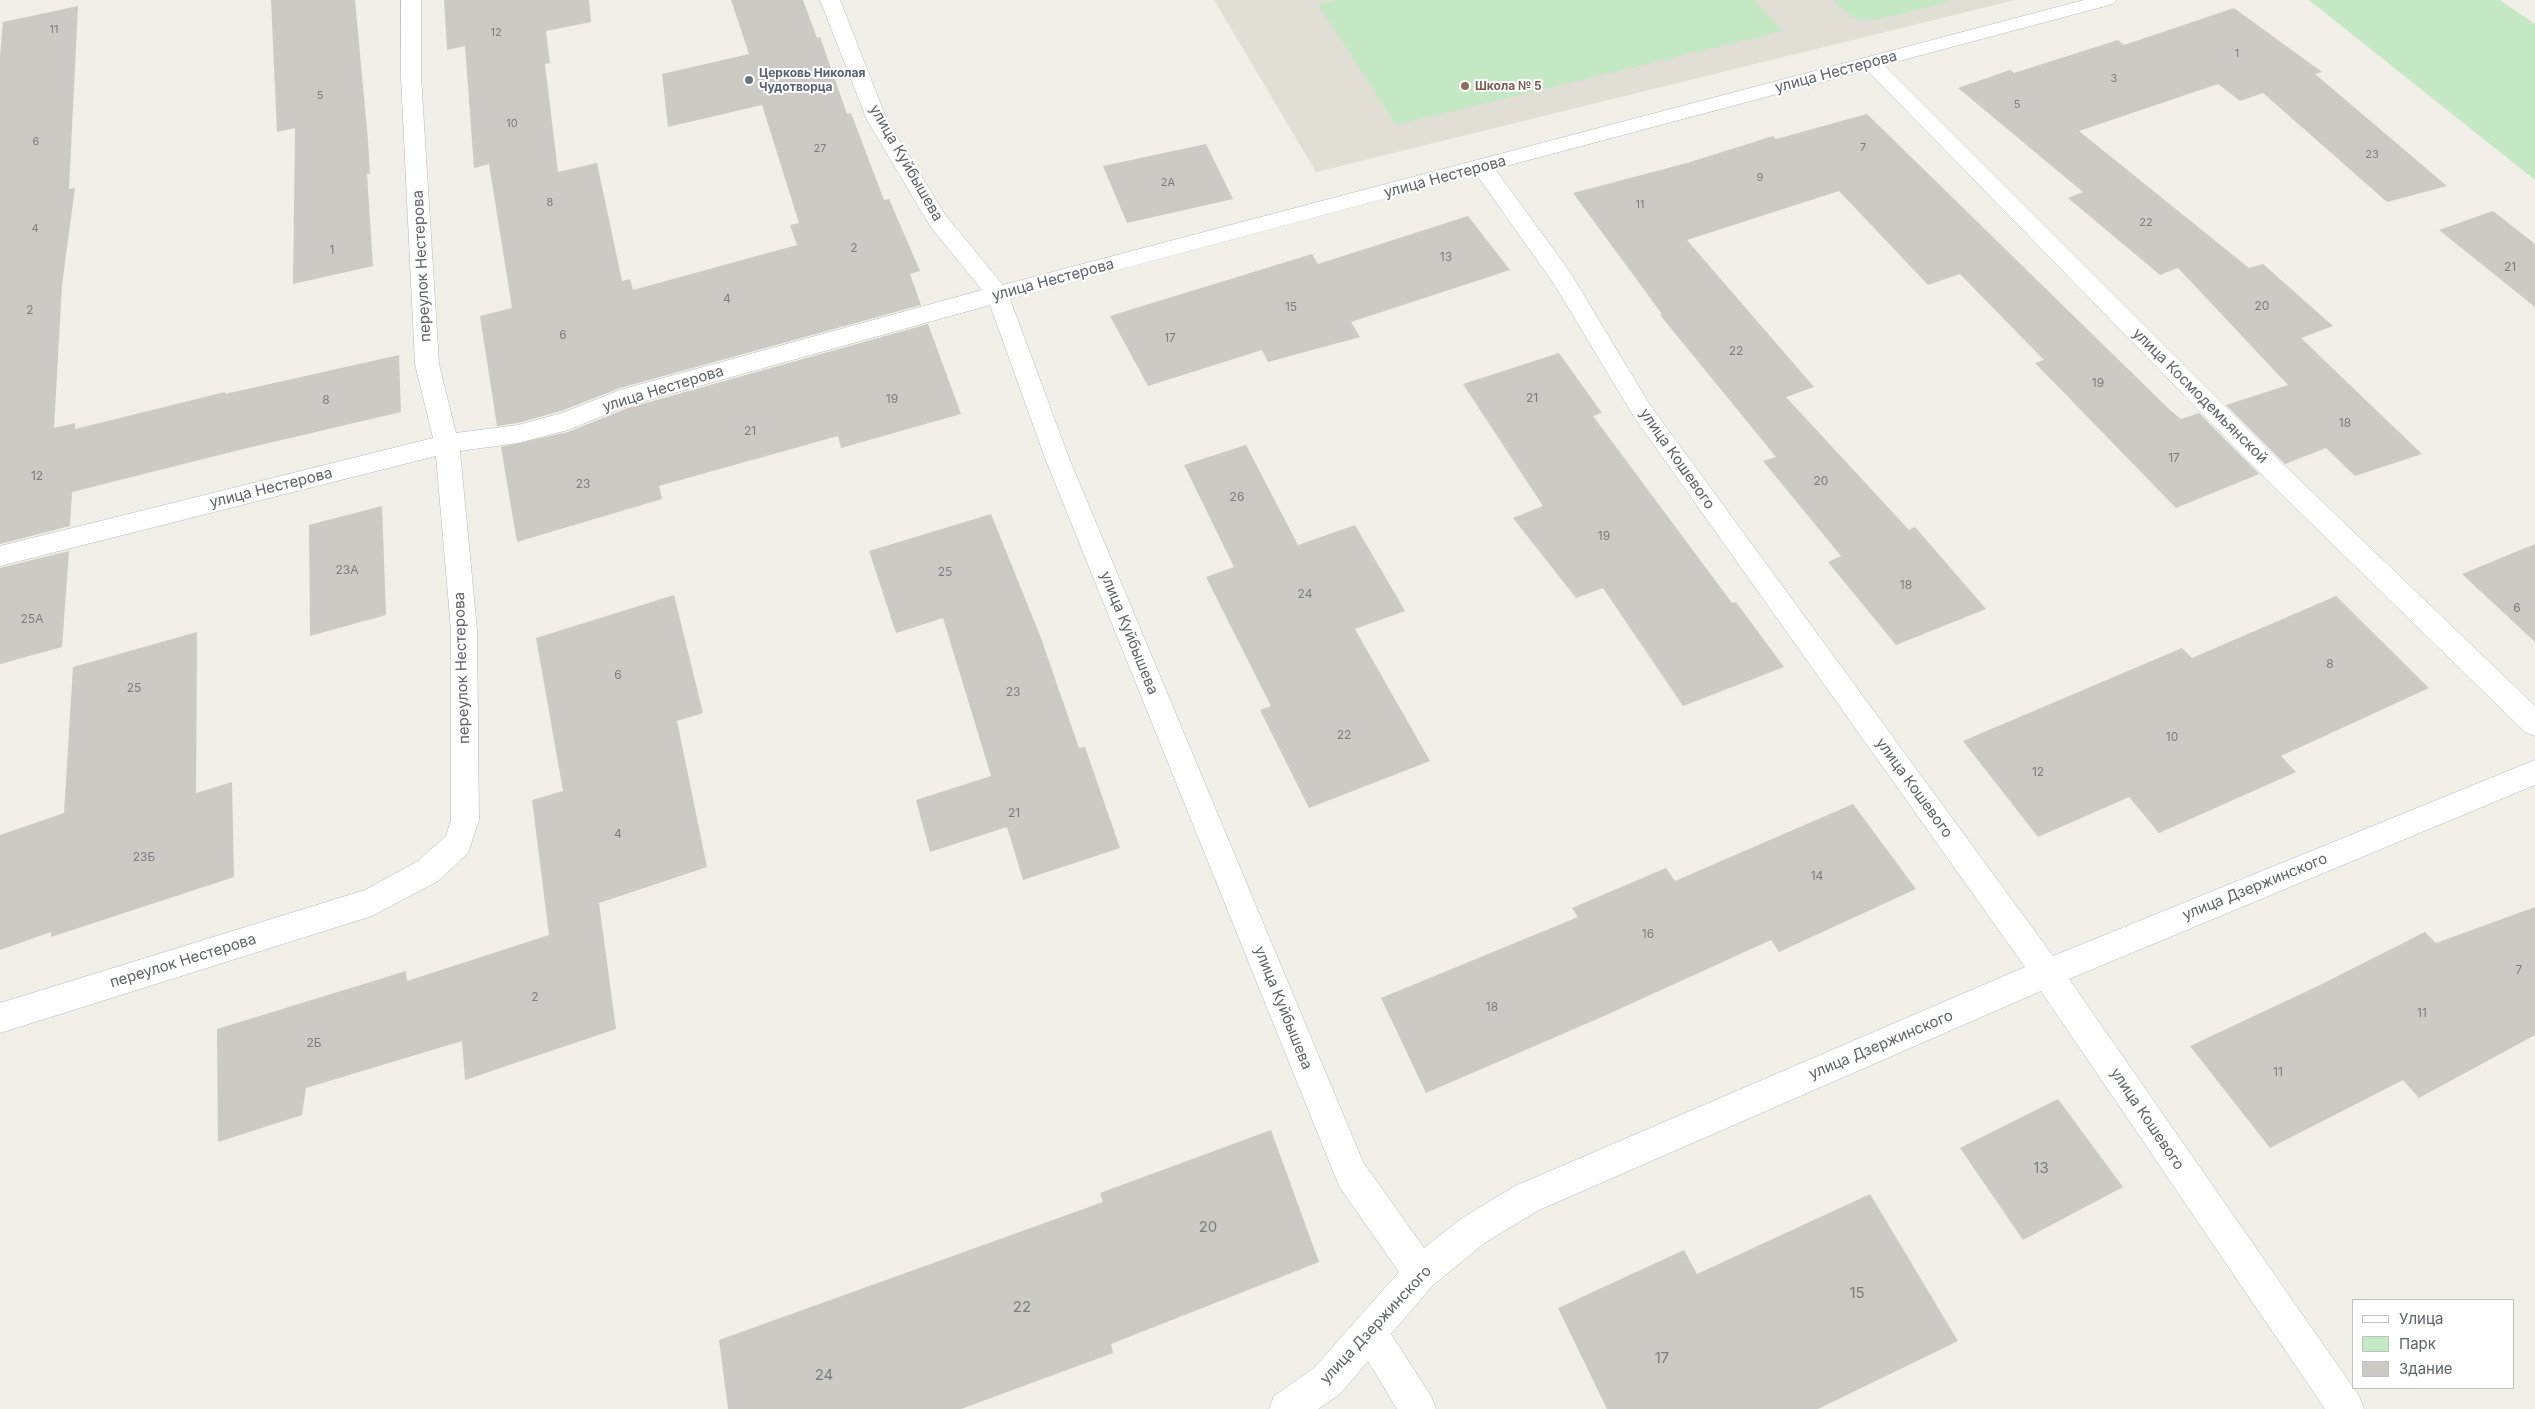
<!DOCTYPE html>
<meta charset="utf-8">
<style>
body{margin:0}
#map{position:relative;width:2535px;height:1409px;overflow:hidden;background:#f1efe8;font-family:Inter,sans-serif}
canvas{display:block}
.legend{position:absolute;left:2352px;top:1299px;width:162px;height:90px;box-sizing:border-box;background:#fff;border:1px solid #bfc1c3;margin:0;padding:6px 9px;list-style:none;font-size:15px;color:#5f6368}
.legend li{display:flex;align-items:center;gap:10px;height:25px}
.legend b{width:25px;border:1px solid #bfc1c3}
</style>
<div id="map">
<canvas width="2535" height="1409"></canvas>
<ul class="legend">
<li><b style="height:6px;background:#fff"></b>Улица</li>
<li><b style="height:14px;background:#c5e8c5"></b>Парк</li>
<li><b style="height:14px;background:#cccac5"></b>Здание</li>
</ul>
</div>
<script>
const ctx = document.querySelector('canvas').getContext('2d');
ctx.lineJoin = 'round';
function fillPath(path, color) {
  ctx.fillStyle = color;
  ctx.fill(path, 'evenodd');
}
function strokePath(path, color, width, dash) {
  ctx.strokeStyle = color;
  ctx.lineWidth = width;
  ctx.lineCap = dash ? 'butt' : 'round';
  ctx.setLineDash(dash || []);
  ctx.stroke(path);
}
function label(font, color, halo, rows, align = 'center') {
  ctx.font = font + ' Inter,sans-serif';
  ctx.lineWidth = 4;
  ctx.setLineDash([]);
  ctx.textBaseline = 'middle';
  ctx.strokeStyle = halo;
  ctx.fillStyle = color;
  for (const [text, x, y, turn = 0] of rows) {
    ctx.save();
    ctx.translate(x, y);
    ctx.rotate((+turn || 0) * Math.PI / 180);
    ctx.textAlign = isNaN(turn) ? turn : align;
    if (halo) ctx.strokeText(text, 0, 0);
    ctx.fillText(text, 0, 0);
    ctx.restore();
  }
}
fillPath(new Path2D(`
 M1214,0H2015L1316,172Z`), '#e1ded6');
fillPath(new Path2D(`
 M1338,0H1754L1783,31L1396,125L1318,4Z
 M1834,0H1953C1932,5 1876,24 1858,19C1848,16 1841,7 1834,0Z
 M2309,0H2500L2535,24V180Z`), '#c5e8c5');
fillPath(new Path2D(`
 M271,0H355L368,140L370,174H367L373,266L293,284L295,128L277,132Z
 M444,0H589L591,22L546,31L550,63L545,64L558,172L597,163L622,281L630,279L633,290L797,245L790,225L799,223L762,105L668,127L662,74L749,54L731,0H803L817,38L820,37L847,114L851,113L884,200L889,199L920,271L910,274L921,305L620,388L561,411L518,423L497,426L480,316L512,308L489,164L474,168L465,46L447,50Z
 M78,6L69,189L75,188L62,285L54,428L75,423V429L225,392V394L399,355L401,412L239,450L72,492L70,526L0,544V56L3,22Z
 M2234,8L2322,72L2315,74L2447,186L2387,202L2263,93L2240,101L2218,84L2079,131L2249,268L2263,264L2333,326L2301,338L2422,454L2355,476L2326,448L2285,464L2226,405L2288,385L2178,268L2160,275L2068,198L2083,192L1958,88L2010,70L2014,73L2118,40L2124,45Z
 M1867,114L2171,411L2181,419L2199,413L2259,474L2176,508L2035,363L2044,360L1960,274L1928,285L1839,191L1687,240L1814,387L1786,397L1909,530L1915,527L1986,609L1896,645L1828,562L1841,556L1763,461L1776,457L1660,315L1662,314L1573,193L1687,163L1773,136L1776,139Z
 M1206,144L1233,199L1127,223L1103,166Z
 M2493,211L2535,244V307L2439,230Z
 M1468,216L1510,270L1351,322L1360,337L1268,362L1262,350L1148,386L1110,316L1312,254L1318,264Z
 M928,324L961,414L841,448L838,436L659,486L662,499L517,542L501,447L568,432L628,408Z
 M1559,353L1602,413L1593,416L1732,603L1736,602L1784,667L1683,706L1603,588L1576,598L1513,518L1543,506L1463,384Z
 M1246,445L1298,545L1355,525L1405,611L1355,629L1430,761L1309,808L1260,710L1271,706L1206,577L1234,567L1184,465Z
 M382,506L386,615L310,636L309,525Z
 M991,514L1041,638L1079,748L1085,747L1120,848L1023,880L1007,827L930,852L916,800L991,776L943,618L896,633L869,551Z
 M2535,544V642L2462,574Z
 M69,551L62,647L0,664V568Z
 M674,595L703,713L677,721L707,867L599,903L616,1029L465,1080L462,1041L306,1088L302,1115L218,1142L217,1029L406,971L407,981L549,935L532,800L563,791L536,638Z
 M2336,596L2429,688L2281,756L2296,772L2159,833L2129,797L2038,837L1963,741L2182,648L2192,658Z
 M197,632L196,793L232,782L234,877L51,937V932L0,950V835L64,813L73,667Z
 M1853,804L1916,889L1779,952L1771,940L1604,1016L1426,1093L1381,998L1578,917L1572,908L1666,868L1675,881Z
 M2535,907V1035L2419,1098L2403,1080L2270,1148L2190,1046L2318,986L2425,932L2436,943Z
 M2058,1099L2123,1187L2023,1240L1960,1148Z
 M1271,1130L1319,1262L1111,1344L1113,1353L961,1409H728L719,1340L1103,1202L1100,1193Z
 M1870,1194L1958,1341L1818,1409H1607L1558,1308L1684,1250L1697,1274Z`), '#cccac5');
const street = new Path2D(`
 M401,0H421V76L439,364L456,433L518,425L562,413L620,390L982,290L930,226L867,120L820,0H840L887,120L946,216L1003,285L2084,0H2116L2113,4L1884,65L2284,465L2535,706V736L2525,732L2266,479L1867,70L1495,169L1570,272L1650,405L2053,956L2535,760V785L2069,979L2359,1396L2364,1409H2325L2041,991L1539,1210L1486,1242L1433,1285L1391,1334L1431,1396L1436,1409H1397L1368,1361L1340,1394L1318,1409H1269L1274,1396L1314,1368L1399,1272L1339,1186L1045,458L990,305L627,406L568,430L518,443L460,451L477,630L479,820L468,853L438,881L372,916L0,1033V1003L365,890L418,861L446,836L451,820V630L436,456L0,566V546L433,438L415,364L401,76ZM1476,174L1554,284L1634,417L2025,967L1515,1186L1462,1218L1424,1248L1363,1162L1069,458L1010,299Z`);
strokePath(street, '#b5b8bc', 1);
fillPath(street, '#fff');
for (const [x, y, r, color] of [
 [749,80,5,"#6b7280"],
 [1465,86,5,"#8d6e63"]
]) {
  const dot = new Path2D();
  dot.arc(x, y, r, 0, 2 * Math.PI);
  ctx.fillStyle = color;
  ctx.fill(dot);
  strokePath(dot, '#fff', 2);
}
label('11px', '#7a7d7f', null, [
 ["11",54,30],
 ["12",496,33],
 ["1",2237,54],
 ["3",2114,79],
 ["5",320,96],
 ["5",2017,105],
 ["10",512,124],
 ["6",36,142],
 ["7",1863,148],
 ["27",820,149],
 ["23",2372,155],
 ["9",1760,178],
 ["2А",1168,183],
 ["8",550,203],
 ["11",1640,205],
 ["22",2146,223],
 ["4",35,229]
]);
label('bold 12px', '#5b616d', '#fff', [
 ["Церковь Николая",759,73],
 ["Чудотворца",759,87]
], 'left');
label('bold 12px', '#785e54', '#fff', [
 ["Школа № 5",1475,86]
], 'left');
label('12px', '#7a7d7f', null, [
 ["2",854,248],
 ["1",332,250],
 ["13",1446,257],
 ["21",2510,267],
 ["4",727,299],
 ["20",2262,306],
 ["15",1291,307],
 ["2",30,310],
 ["6",563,335],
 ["17",1170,338],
 ["22",1736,351],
 ["19",2098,383],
 ["21",1532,398],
 ["19",892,399],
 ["8",326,400],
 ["18",2345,423],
 ["21",750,431],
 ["17",2174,458],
 ["12",37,476],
 ["20",1821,481],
 ["23",583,484],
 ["26",1237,497],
 ["19",1604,536],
 ["23А",347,570],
 ["25",945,572],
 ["18",1906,585],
 ["24",1305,594],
 ["6",2517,608],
 ["25А",32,619],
 ["8",2330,664],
 ["6",618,675],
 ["25",134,688],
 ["23",1013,692],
 ["22",1344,735],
 ["10",2172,737],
 ["12",2038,772],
 ["21",1014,813],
 ["4",618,834],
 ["23Б",144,857],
 ["14",1817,876],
 ["16",1648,934],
 ["7",2519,970],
 ["2",535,997],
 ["18",1492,1007],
 ["11",2422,1013],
 ["2Б",314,1043],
 ["11",2278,1072]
]);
label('15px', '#5f6368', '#fff', [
 ["улица Нестерова",1836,72,-15],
 ["улица Куйбышева",906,163,60],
 ["улица Нестерова",1445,177,-15],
 ["переулок Нестерова",422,266,-93],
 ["улица Нестерова",1053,280,-15],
 ["улица Нестерова",663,389,-17],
 ["улица Космодемьянской",2200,396,45],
 ["улица Кошевого",1677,459,55],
 ["улица Нестерова",271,488,-14],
 ["улица Куйбышева",1129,633,68],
 ["переулок Нестерова",462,668,-92],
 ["улица Кошевого",1914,788,54],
 ["улица Дзержинского",2255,887,-22],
 ["переулок Нестерова",183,961,-17],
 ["улица Куйбышева",1283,1008,68],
 ["улица Дзержинского",1881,1045,-23],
 ["улица Кошевого",2147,1119,56],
 ["улица Дзержинского",1376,1325,-47]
]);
label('15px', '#7a7d7f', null, [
 ["13",2041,1168],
 ["20",1208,1227],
 ["15",1857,1293],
 ["22",1022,1307],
 ["17",1662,1358],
 ["24",824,1375]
]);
</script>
